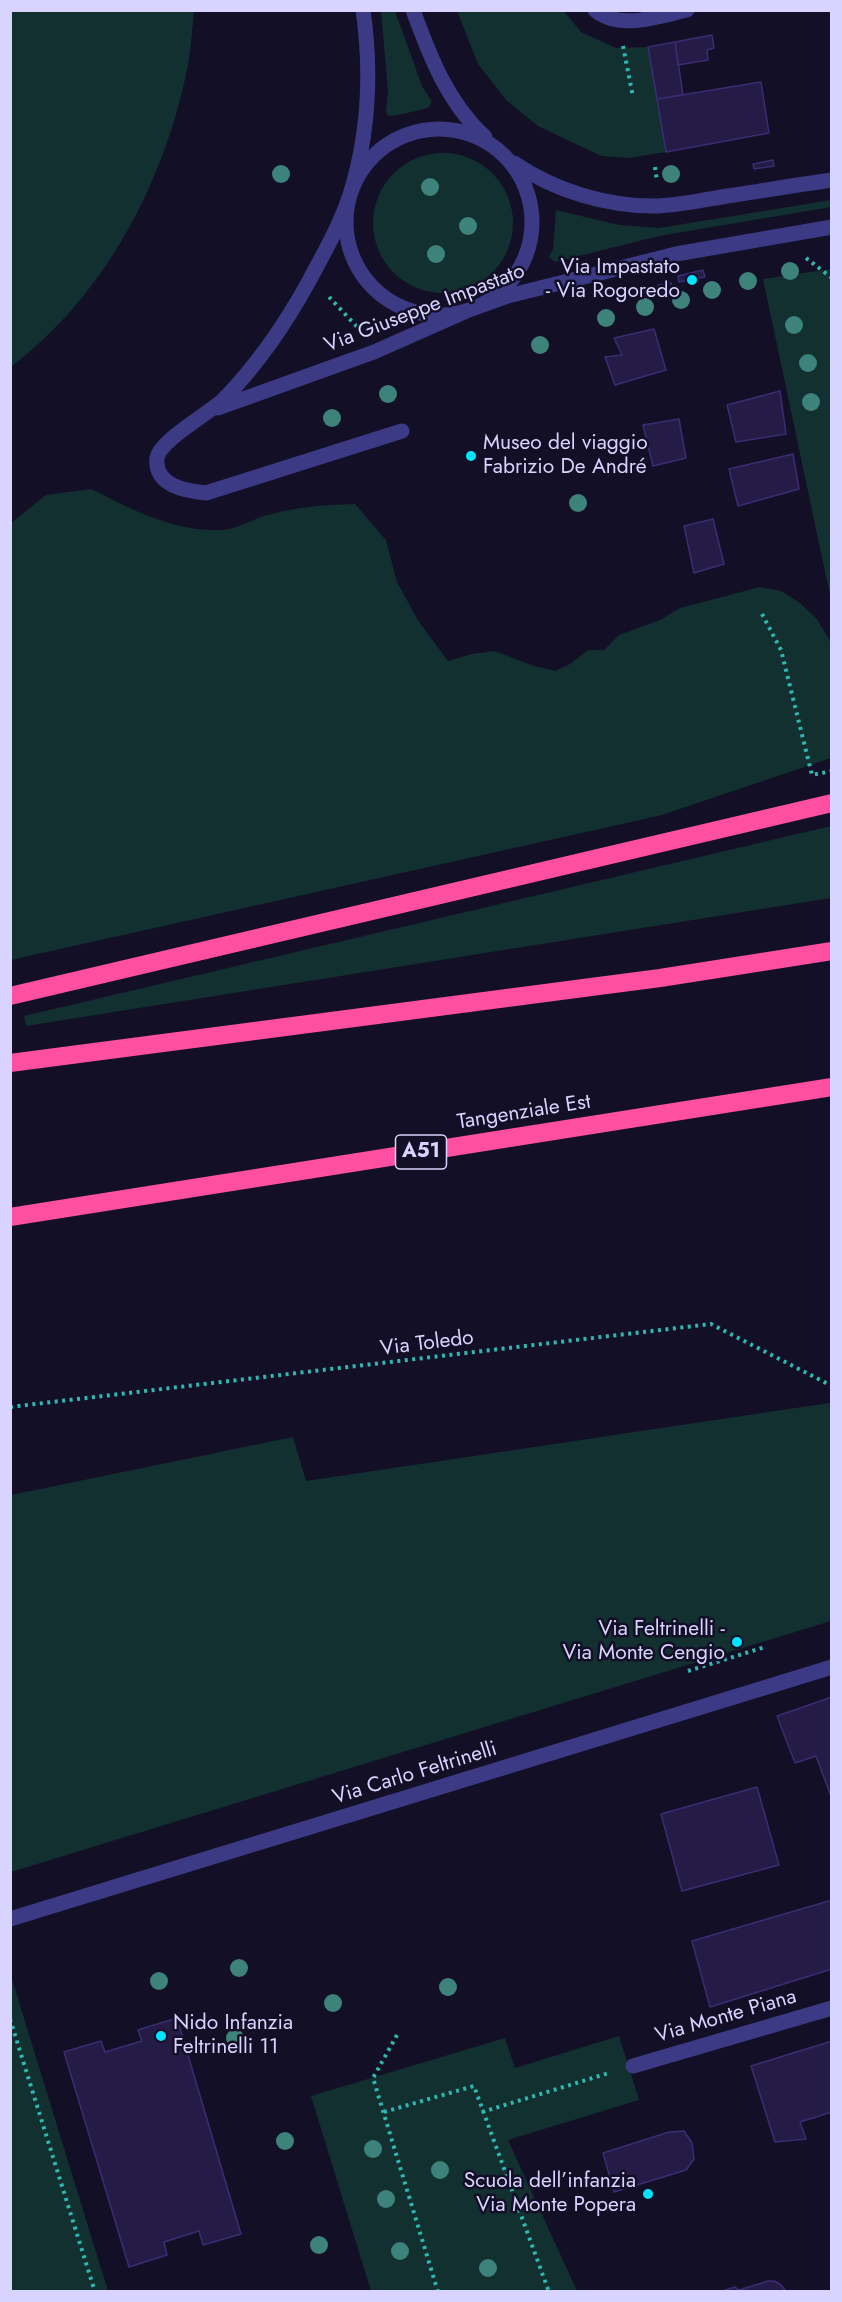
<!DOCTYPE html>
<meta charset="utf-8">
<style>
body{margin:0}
#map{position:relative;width:842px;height:2302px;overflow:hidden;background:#130f26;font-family:Jost,sans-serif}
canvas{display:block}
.frame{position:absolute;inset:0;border:12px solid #d9d4ff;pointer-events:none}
</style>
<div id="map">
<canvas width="842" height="2302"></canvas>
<div class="frame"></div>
</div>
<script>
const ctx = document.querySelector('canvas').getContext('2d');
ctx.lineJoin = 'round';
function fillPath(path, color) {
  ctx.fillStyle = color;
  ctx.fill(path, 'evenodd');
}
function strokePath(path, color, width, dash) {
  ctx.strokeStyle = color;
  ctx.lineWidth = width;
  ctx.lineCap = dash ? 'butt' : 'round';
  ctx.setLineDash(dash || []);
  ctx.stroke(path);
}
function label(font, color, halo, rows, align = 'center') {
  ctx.font = font + ' Jost,sans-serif';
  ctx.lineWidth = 5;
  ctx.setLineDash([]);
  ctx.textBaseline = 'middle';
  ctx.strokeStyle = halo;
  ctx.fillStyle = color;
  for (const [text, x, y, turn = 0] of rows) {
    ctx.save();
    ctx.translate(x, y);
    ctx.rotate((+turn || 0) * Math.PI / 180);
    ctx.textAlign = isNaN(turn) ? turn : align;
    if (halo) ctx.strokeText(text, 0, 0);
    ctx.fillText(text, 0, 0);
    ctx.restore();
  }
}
fillPath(new Path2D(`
 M11,10L194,11C192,30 191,51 187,70C163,185 105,295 11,367Z
 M381,11H395L422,86L432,102L428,108C417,110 399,116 388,116L386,112L388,91Z
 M457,11H564L581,32L616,48L648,47L666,152L629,158L601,156L538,126L507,101L478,64Z
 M373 223a70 70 0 1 1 140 0a70 70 0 1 1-140 0Z
 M831,200V207L659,236L555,262L549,257L553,249L556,210L619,225L659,228Z
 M831,269H832L831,600L763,279Z
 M91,489C131,509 174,532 221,530C235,530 251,520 264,516C294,507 324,505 355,504L386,540L397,582L419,622L448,661L472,654L494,651L534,666L555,671L570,664L588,650H604L619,635L660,620L680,608L760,587L781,591L800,603L816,618L831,642V758L662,815L11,960V523L46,495Z
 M831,826V898L26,1026L24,1016Z
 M829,1403L832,1405L831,1621L11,1872V1495L293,1437L306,1481Z
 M10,1976H11L108,2291H11Z
 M619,2036L639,2100L508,2140L577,2291H371L311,2096L505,2038L515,2068Z`), '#12302f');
const building = new Path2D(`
 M712,35L714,48L707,50L708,60L678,65L675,42Z
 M675,42L683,95L657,99L648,47Z
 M761,82L769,133L666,152L657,99Z
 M773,160L774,166L754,169L753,164Z
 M703,270L705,277L679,282L678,276Z
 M671,283L673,292L660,295L658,285Z
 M654,329L666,370L615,385L605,357L622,355L614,338Z
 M780,391L786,434L736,442L727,405Z
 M679,419L686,458L653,466L643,425Z
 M793,454L799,489L738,506L729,469Z
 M713,519L724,564L694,573L684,526Z
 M832,1697V1799L816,1756L795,1763L777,1716Z
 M757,1787L779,1865L682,1891L661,1814Z
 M832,1900V1969L710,2007L692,1941Z
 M177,2018L241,2234L203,2245L199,2231L164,2242L167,2255L129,2267L64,2052L101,2041L105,2052L142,2041L138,2030Z
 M832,2041V2112L800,2122L806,2139L775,2142L751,2066Z
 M684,2131L692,2143L694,2159L686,2170L614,2192L603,2153L669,2132Z
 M768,2281H774L780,2284L787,2292H719L735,2287L739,2290Z`);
fillPath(building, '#241b47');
strokePath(building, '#3b2d73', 1.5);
strokePath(new Path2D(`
 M623,46L633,97
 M655,167L657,181
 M806,258L832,278
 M329,297L361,331
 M762,614L781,650L812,775L832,771
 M10,1407L711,1324L832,1386
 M688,1671L765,1647
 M10,2019L95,2292
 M397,2035L373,2078L438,2292
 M384,2112L474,2086L549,2292
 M482,2112L609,2073`), '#2fb8b0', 4, [3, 4.5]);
strokePath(new Path2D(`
 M363,10C372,73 369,134 350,195C340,225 324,253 309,281C286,323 258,364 224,399C210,413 160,440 157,458C154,486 186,491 206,493L402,431
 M413,10C430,57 448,103 485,137
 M595,10C620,31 659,16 687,10
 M346 222a93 93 0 1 1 186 0a93 93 0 1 1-186 0Z
 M514,163C555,191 608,207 658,206C681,205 704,200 727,196C761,191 796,185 832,180
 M218,408L374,352L469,310L508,296L676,254L832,227
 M10,1919L832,1667
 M633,2066L832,2008`), '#3d3a85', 15);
strokePath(new Path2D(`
 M10,996L832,803
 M10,1063L660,978L832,951
 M10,1217L832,1087`), '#ff4fa3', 18);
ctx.fillStyle = '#3d827b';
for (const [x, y] of [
 [281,174],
 [671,174],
 [430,187],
 [468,226],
 [436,254],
 [790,271],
 [748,281],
 [712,290],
 [681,300],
 [645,307],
 [606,318],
 [794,325],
 [540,345],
 [808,363],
 [388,394],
 [811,402],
 [332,418],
 [578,503],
 [239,1968],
 [159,1981],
 [448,1987],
 [333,2003],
 [235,2038],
 [285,2141],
 [373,2149],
 [440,2170],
 [386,2199],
 [319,2245],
 [400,2251],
 [488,2268]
]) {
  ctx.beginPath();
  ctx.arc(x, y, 9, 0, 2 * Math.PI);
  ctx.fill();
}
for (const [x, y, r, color] of [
 [692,280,6,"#00e5ff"],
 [471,456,6,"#00e5ff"],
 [737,1642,6,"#00e5ff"],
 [161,2036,6,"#00e5ff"],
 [648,2194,6,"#00e5ff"]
]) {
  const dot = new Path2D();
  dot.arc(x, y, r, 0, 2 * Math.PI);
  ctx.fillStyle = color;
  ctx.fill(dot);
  strokePath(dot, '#130f26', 2);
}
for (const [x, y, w] of [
 [421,1152,51]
]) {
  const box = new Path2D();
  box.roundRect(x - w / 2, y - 17, w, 34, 4.5);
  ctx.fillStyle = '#130f26';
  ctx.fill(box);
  strokePath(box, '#d9d4ff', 1.5);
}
label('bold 20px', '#d9d4ff', null, [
 ["A51",421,1152]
]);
label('21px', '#d9d4ff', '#130f26', [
 ["Via Impastato",680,268],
 ["- Via Rogoredo",680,292],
 ["Museo del viaggio",483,444,"left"],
 ["Fabrizio De André",483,468,"left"],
 ["Via Feltrinelli -",725,1630],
 ["Via Monte Cengio",725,1654],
 ["Nido Infanzia",173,2024,"left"],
 ["Feltrinelli 11",173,2048,"left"],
 ["Scuola dell’infanzia",636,2182],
 ["Via Monte Popera",636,2206]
], 'right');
label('21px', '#d9d4ff', '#130f26', [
 ["Via Giuseppe Impastato",425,309,-21],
 ["Tangenziale Est",524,1113,-9],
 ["Via Toledo",427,1344,-7],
 ["Via Carlo Feltrinelli",415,1774,-17],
 ["Via Monte Piana",726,2017,-16]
]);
</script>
